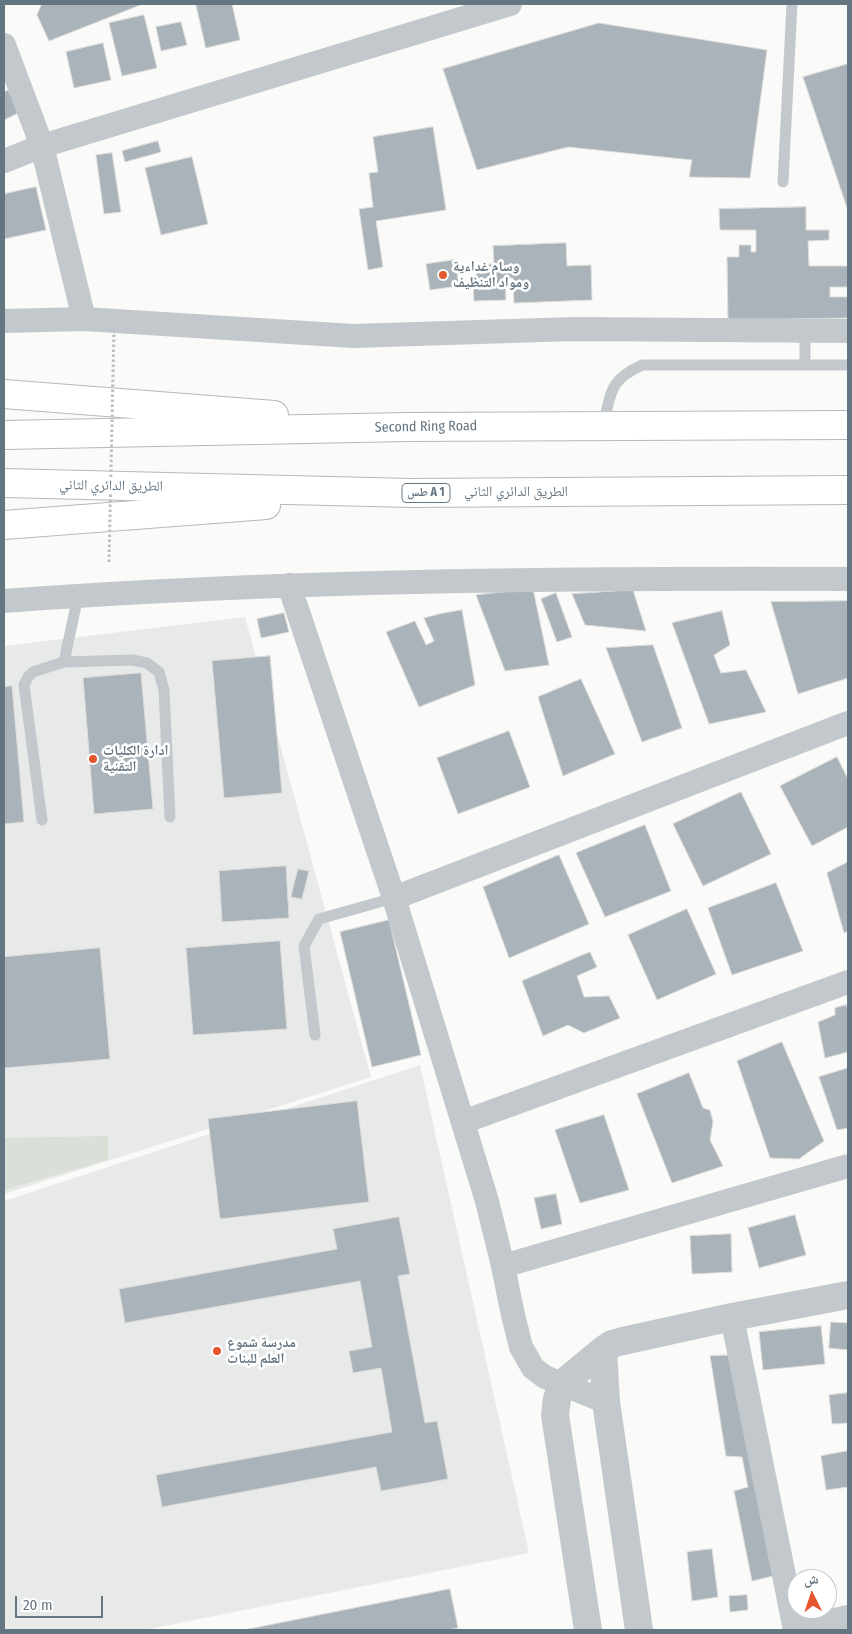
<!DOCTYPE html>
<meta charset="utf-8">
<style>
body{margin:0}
#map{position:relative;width:852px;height:1634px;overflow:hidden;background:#fafaf8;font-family:"Fira Sans Condensed","Noto Naskh Arabic",sans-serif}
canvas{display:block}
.frame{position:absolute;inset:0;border:5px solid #657683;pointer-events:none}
.north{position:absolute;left:787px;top:1569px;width:50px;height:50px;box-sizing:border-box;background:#fff;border:1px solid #c1c8cd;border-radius:50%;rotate:356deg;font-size:14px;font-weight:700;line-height:20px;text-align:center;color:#657683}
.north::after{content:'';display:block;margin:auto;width:18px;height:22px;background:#e4572e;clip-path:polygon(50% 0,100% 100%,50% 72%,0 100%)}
.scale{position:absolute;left:15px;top:1596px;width:88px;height:22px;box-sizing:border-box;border:2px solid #657683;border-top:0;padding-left:6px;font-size:15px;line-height:18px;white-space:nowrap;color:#657683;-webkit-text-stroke:4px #fff;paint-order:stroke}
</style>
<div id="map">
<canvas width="852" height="1634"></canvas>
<div class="frame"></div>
<div class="north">ش</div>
<div class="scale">20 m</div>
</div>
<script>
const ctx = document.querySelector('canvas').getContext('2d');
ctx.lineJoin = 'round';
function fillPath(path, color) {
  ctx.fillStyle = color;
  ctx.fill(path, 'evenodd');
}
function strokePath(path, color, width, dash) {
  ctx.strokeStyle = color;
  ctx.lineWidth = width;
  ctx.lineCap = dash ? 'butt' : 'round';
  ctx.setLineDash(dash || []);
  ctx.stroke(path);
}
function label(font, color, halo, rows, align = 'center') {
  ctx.font = font + ' "Fira Sans Condensed","Noto Naskh Arabic",sans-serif';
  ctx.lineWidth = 5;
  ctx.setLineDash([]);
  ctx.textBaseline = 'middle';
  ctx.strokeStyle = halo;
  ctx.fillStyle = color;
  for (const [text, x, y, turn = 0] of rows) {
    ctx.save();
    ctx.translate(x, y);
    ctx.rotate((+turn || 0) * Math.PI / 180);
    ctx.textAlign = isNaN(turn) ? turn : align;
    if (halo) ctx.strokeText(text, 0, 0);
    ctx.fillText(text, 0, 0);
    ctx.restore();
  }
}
fillPath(new Path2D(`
 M245,617L371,1077L4,1194V646Z
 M420,1065L529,1553L144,1630H4V1201Z`), '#e8e9e9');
fillPath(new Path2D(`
 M108,1136V1160L4,1190V1138Z`), '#dadfd7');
const building = new Path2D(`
 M42,4H143L49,41L37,15Z
 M196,4H232L240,40L206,48Z
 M144,15L157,68L122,76L109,23Z
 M181,22L187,45L161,51L156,27Z
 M599,23L767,50L750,178L689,177L692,160L568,147L477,170L443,69Z
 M103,43L111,80L74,88L66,52Z
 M848,64V211L803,77Z
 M8,90L20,112L4,120V93Z
 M433,127L446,210L376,221L383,267L368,270L359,209L373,207L369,173L378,172L373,137Z
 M158,141L161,152L125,162L122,151Z
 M112,153L121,212L104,214L96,155Z
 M192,157L208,224L161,235L145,168Z
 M36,187L46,230L4,239V194Z
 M806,207V230H829V240L808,241L809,266H848V287H830V297H848V318L728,320L727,257H739V245H751V252H756V230H720L719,209Z
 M566,243L567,266L591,265L592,300L514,303L513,278H505L506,300L474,301L473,285L477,284L476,265L494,264L493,246Z
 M455,260L459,286L430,290L426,264Z
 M533,589L549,665L505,671L476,595Z
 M633,590L646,631L585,625L572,594Z
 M556,593L572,637L557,642L541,599Z
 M848,601V678L798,694L771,602Z
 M462,610L475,685L419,707L386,632L415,621L426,645L434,641L424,618L439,614Z
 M722,611L730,645L714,655L718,666L721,673L746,670L766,712L709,724L672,623Z
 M284,613L289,632L261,638L257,619Z
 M653,645L682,728L642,742L606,648Z
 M270,656L282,793L224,798L212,661Z
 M141,673L153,809L94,814L83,678Z
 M581,679L615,754L563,776L538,697Z
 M12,686L24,822L4,824V687Z
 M509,731L530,787L458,814L437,758Z
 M837,757L848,779V827L812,846L780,786Z
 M741,792L771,854L703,886L673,824Z
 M645,825L671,891L605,917L576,853Z
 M559,855L589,924L509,958L483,887Z
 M848,862V931L844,933L827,873Z
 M286,866L289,918L222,922L219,871Z
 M298,869L309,871L302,899L291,897Z
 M776,883L803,951L732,975L708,908Z
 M687,909L716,974L657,1000L628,935Z
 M389,920L421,1055L372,1067L340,932Z
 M280,941L287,1029L193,1035L186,948Z
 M100,948L110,1059L4,1068V957Z
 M590,952L597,967L577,976L584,997L609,996L620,1018L584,1033L568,1025L543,1036L522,981Z
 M846,1005L848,1010V1052L825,1058L818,1022L835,1015V1008Z
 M782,1042L824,1141L799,1159L770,1158L737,1061Z
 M848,1068V1128L837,1130L819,1077Z
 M689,1073L703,1108L710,1110L713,1122L710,1140L723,1166L672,1183L637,1094Z
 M357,1101L369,1202L220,1219L208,1119Z
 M604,1115L629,1190L580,1203L555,1130Z
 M556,1194L562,1224L541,1229L534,1198Z
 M795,1215L806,1255L759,1268L748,1228Z
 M399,1217L410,1274L398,1276L425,1423L437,1421L448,1479L381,1491L376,1467L162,1507L156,1475L392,1432L381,1368L353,1373L349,1351L372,1347L360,1281L125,1323L119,1289L337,1249L333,1229Z
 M731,1234L732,1272L692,1274L690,1236Z
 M831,1322L848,1323V1350L829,1348Z
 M821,1326L825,1364L763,1370L759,1332Z
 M734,1355L777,1575L752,1581L734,1491L748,1487L742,1457L726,1456L710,1356Z
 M848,1393V1423L832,1424L829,1395Z
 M848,1451V1487L826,1490L821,1456Z
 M712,1549L718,1597L692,1601L687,1552Z
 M450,1589L458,1628L448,1630H244Z
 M747,1595L748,1610L730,1612L729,1596Z`);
fillPath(building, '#aab3b9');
strokePath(building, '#dcdcda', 1);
const trunk = new Path2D(`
 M4,394L274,415
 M4,435L407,427L848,425
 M4,483L411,493L848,490
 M4,525L266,505`);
strokePath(trunk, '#b4b9bd', 30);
strokePath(new Path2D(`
 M783,182L792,4
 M805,365V331
 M603,425C612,392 608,381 642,365H848
 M64,662L78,596
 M42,820L24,685L28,677L33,672L64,662L132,660L147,663L159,672L164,690L170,817
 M315,1035L304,946L319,919L394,898`), '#c3c8cc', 11);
strokePath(new Path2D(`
 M4,45L42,146L84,319L353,336L574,329L848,331
 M4,161L42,146L510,4
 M4,321L84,319
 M289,585L394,898L487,1201L503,1266L513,1315L521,1347L533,1368L545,1377L606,1402
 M4,601C285,580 567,578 848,579
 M394,898L848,723
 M463,1122L848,982
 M503,1266L848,1166
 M732,1317L795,1630
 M795,1629L848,1617`), '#c3c8cc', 24);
strokePath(new Path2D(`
 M603,1350L606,1402L639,1630
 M588,1630L555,1415L557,1399L562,1384L603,1350L612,1344L623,1341L732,1317L848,1295`), '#c3c8cc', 28);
strokePath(trunk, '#fff', 28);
strokePath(new Path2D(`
 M109,562L114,329`), '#bbbfc2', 3, [2.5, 2.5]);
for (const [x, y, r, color] of [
 [443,275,5,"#e4572e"],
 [93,759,5,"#e4572e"],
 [217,1351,5,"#e4572e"]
]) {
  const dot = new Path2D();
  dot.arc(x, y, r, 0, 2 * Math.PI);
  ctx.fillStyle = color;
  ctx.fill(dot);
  strokePath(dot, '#fff', 2);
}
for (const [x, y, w] of [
 [426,493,48]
]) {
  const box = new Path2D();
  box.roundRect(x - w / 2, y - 9.5, w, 19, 4);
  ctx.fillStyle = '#fff';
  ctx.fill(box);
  strokePath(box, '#657683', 1);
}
label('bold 12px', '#657683', null, [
 ["طس A 1",426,493]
]);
label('bold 14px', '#657683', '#fff', [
 ["وسام غداءية",453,267],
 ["ومواد التنظيف",453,283],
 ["ادارة الكليات",103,751],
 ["التقنية",103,767],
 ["مدرسة شموع",227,1343],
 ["العلم للبنات",227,1359]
], 'left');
label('14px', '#657683', '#fff', [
 ["Second Ring Road",426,427,-1],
 ["الطريق الدائري الثاني",111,486,1],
 ["الطريق الدائري الثاني",516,492]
]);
</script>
